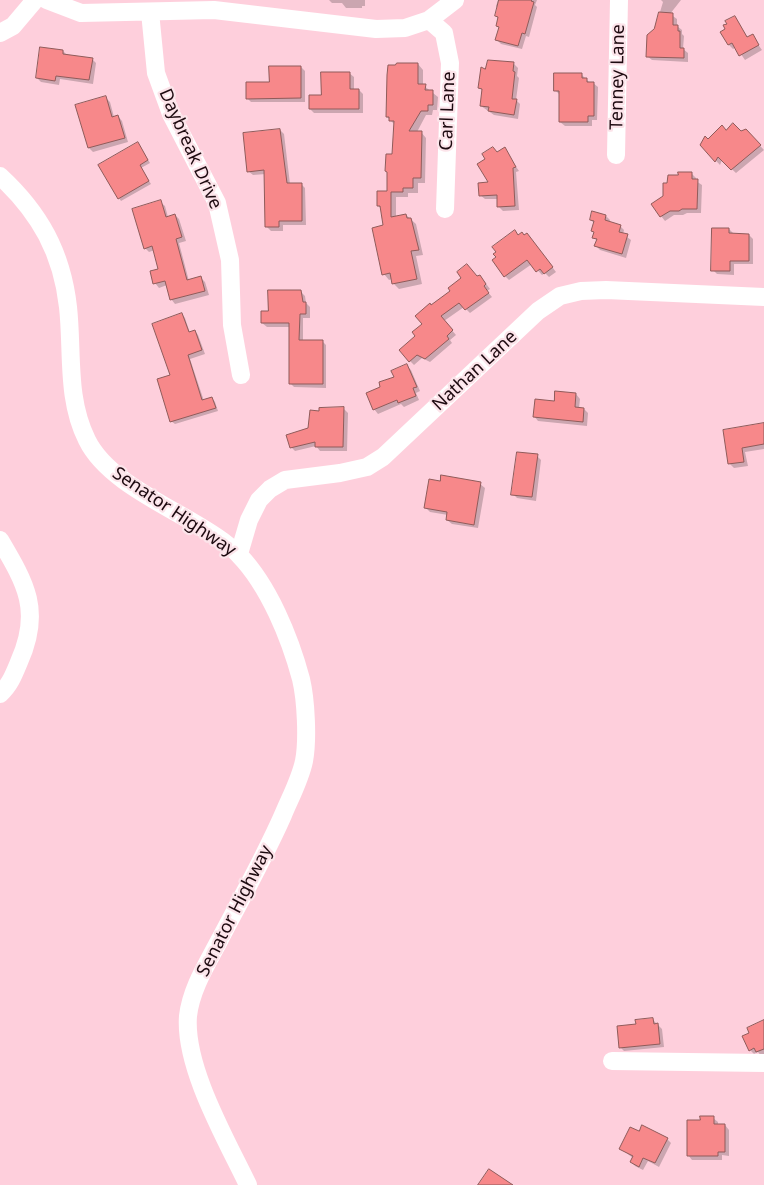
<!DOCTYPE html>
<style>
body{margin:0}
canvas{display:block;background:#fecfdc}
</style>
<canvas width="764" height="1185"></canvas>
<script>
const ctx = document.querySelector('canvas').getContext('2d');
ctx.lineJoin = 'round';
function fillPath(path, color) {
  ctx.fillStyle = color;
  ctx.fill(path, 'evenodd');
}
function strokePath(path, color, width, dash) {
  ctx.strokeStyle = color;
  ctx.lineWidth = width;
  ctx.lineCap = dash ? 'butt' : 'round';
  ctx.setLineDash(dash || []);
  ctx.stroke(path);
}
function label(font, color, halo, rows, align = 'center') {
  ctx.font = font + ' "Noto Sans",sans-serif';
  ctx.lineWidth = 4.5;
  ctx.setLineDash([]);
  ctx.textBaseline = 'middle';
  ctx.strokeStyle = halo;
  ctx.fillStyle = color;
  for (const [text, x, y, turn = 0] of rows) {
    ctx.save();
    ctx.translate(x, y);
    ctx.rotate((+turn || 0) * Math.PI / 180);
    ctx.textAlign = isNaN(turn) ? turn : align;
    if (halo) ctx.strokeText(text, 0, 0);
    ctx.fillText(text, 0, 0);
    ctx.restore();
  }
}
fillPath(new Path2D(`
 M329,0H365V6H362V8H346L342,3H332Z
 M498,0H537L535,5L537,7L529,37L526,36L522,49L501,44L497,40L500,28L497,26L499,19L496,16L498,9L496,6Z
 M661,0H681L670,14L677,19V26L682,30V34L684,36L683,49L688,53V62L652,60L647,56L663,2Z
 M735,17L748,38L752,36L762,50L745,60L736,47L733,49L729,45L722,32L727,30Z
 M63,51L67,55L92,59L96,63L93,84L60,79L59,85L41,82L37,78Z
 M418,64L423,70V85L438,97L437,110H433L432,115H426L417,132H421L426,138L425,183H418V193H408V197H396V217L406,215L416,224L423,255L416,256L422,284L399,289L393,283L392,279L389,280L384,274L385,226L382,209L378,206L388,192L393,156L395,125L387,117Z
 M514,64L518,68L517,76L519,78L516,100L520,104L518,119L494,115L481,106L483,91L480,88L486,70Z
 M301,67L305,71V102H251L247,98L270,83Z
 M349,73L354,77V90H359L363,94V113H314L310,109L322,96Z
 M581,74L590,83H593L598,87L597,120H592V126H565L560,122L559,94L555,90Z
 M105,97L110,102L114,117L118,116L122,121L128,142L93,152L89,148Z
 M280,130L284,134L290,184H301L305,188L306,225H283V231H271L266,226V174L253,175L248,171Z
 M726,131L741,132L746,131L764,150L736,173L722,160L720,165L701,145Z
 M140,146L150,163L141,168L151,184L121,201L119,198Z
 M504,149L519,171L516,172L519,210L503,211L498,206V199H485L480,195L490,183L498,153Z
 M692,174L696,178V181L702,185L701,213H687L683,215H674L665,221L661,216L664,197L679,177Z
 M160,202L165,206L168,217L175,215L179,219L186,241L179,243L189,281L201,278L205,282L209,295L175,304L171,299L167,285L159,288L155,283L160,270L155,250L149,252L145,248Z
 M593,212L606,216L610,220L609,223L620,226L624,230L623,234L631,240L626,258L600,250L596,246L597,241L594,237L595,233L592,230L594,223L591,220Z
 M729,229L733,233L749,235L753,239V264H734V275L717,274L713,270Z
 M519,236H525L531,239L556,272L549,277L545,273L542,275L532,264L509,280L505,276Z
 M477,277L484,281L490,289L487,291L492,297L470,313L464,307L444,321L456,335L450,340L452,343L430,362L422,358L414,365L410,361L417,336L424,324L431,306Z
 M300,291L305,296L306,303L310,307V318H303V341H322L326,345V388L294,387L290,383V327H267L262,323L269,312Z
 M182,314L185,318L190,333L195,331L198,335L205,354L190,359L204,401L212,398L215,402L218,411L175,424L171,421L172,376Z
 M407,366L411,370L420,391L416,393L419,400L404,407L401,404L378,414L374,409L381,388L395,378Z
 M556,392L576,394L580,399L579,408L584,409L588,413L587,426L538,421L534,416L555,402Z
 M344,409L348,413L347,451H320L316,446L295,451L291,447L309,429Z
 M764,424V449L745,452L748,466L734,468L729,463L724,431Z
 M537,456L541,460L536,501L517,498L513,494Z
 M480,484L485,488L478,528L452,524L447,520L448,515L430,512L426,508Z
 M652,1019L662,1029L664,1047L624,1051L620,1047L637,1025Z
 M764,1022V1055L761,1056L758,1052L754,1054L750,1050L751,1033Z
 M713,1118L718,1122V1125H725L729,1130V1156L722,1155V1160H692L688,1155L701,1122Z
 M667,1139L671,1143L659,1167L648,1161L643,1170L635,1166L631,1162L633,1158L621,1149Z`), '#0003');
const building = new Path2D(`
 M499,0H532L531,1L534,2L525,34L522,33L518,46L495,40L499,27L496,26L498,17L495,16Z
 M659,12L673,13V25H678V31H680V48H684V58L646,57L647,35L654,29Z
 M735,16L747,37L753,34L759,45L739,56L732,43L728,45L720,32L725,29L723,25L727,24L725,21Z
 M40,47L63,50V54L93,58L89,80L56,76L55,81L36,78Z
 M488,60L514,62L513,71L515,72L512,99H517L514,115L488,111L489,107L480,106L482,89L478,88L481,67L485,69Z
 M397,63H418V84H426L425,90H433V105H428V111H421L409,131H422L421,178H413V188H403V192H391V217L406,214L407,218H411L419,250L411,251L417,279L392,284L390,273L382,275L372,228L383,225L380,206H377V191H387V172L385,171L386,154H392L394,121H389V117H386L387,75L388,65H395Z
 M269,66H301V98L246,99V82H269Z
 M321,72H350V89H359V109H309V95H321Z
 M554,73H582V78H587V82H594V116H588V122H559V91H554Z
 M106,96L112,117L118,115L125,138L88,148L75,105Z
 M733,123L741,131L746,129L761,145L731,170L718,157L715,162L700,145L705,136L708,139L722,125L726,130Z
 M280,129L287,183H302V221H279V227H265L264,170L247,172L243,133Z
 M138,142L148,160L140,165L149,181L118,199L98,165Z
 M493,147L497,152L505,147L516,167L513,168L515,206L497,207V195L479,196L478,183L488,182L477,164L485,159L482,154Z
 M678,172H692V179H698L697,209H682L679,211H670L660,217L651,204L663,196V183H667L668,175H678Z
 M161,200L166,217L175,214L182,237L176,239L187,280L201,276L205,291L170,300L165,281L153,284L150,271L158,269L152,246L144,249L132,209Z
 M592,211L606,215L605,220L621,225L619,232L628,234L622,254L594,246L597,239L592,238L594,232L591,231L594,221L590,220Z
 M712,228H729V233L749,234V261H730V271H711Z
 M515,230L518,235L522,232L524,235L527,233L553,267L544,274L540,269L536,272L527,260L504,277L492,260L496,257L493,254L496,252L492,247Z
 M467,264L477,276L480,275L486,284L484,286L489,293L465,310L459,303L441,316L453,330L447,336L449,339L425,359L417,355L409,362L399,350L415,336L412,332L422,324L415,316L430,303L431,305L450,291L448,288L461,278L457,272Z
 M268,290H301L303,302H306V314H300L299,340H323V384H289V323H261V311H268Z
 M182,313L189,332L195,330L202,350L188,355L202,400L212,397L216,408L170,422L157,379L170,375L152,324Z
 M407,364L417,387L413,388L416,396L398,403L397,400L373,410L366,393L380,387L379,382L394,377L391,371Z
 M555,391L576,393L575,407L584,408L583,422L533,417L535,399L554,401Z
 M344,407L343,447H315V442L290,448L286,435L308,428L310,410L319,411V408Z
 M764,423V444L742,448L744,462L728,464L723,430Z
 M517,452L538,454L532,497L511,495Z
 M441,475L481,482L474,525L446,520L447,512L424,508L429,479L440,481Z
 M653,1018L654,1024L658,1023L660,1044L619,1048L617,1026L636,1024L635,1020Z
 M764,1020V1049L756,1052L754,1048L749,1051L742,1036L749,1033L747,1028Z
 M700,1116H714V1124H725V1152H718V1156H687V1120H700Z
 M642,1125L668,1138L655,1163L643,1158L639,1167L630,1162L633,1156L619,1149L630,1127L639,1131Z
 M489,1169L513,1185H478Z`);
fillPath(building, '#f7888a');
strokePath(building, '#8f5b5a', 1);
strokePath(new Path2D(`
 M47,0L81,13L214,10L376,29L405,28L429,20L455,0
 M150,12L156,73L171,114L217,203L230,260L232,325L241,375
 M429,20L444,33L450,63L445,209
 M0,33L13,26L35,0
 M616,155L619,0
 M0,176C40,213 62,253 68,307C73,352 66,398 87,440C109,485 180,510 221,540C227,545 234,549 239,555C269,586 290,638 301,679C306,700 308,740 304,761C300,780 290,798 283,815C264,858 241,899 219,941C207,964 191,989 188,1016C184,1067 226,1139 248,1185
 M0,540C26,584 42,611 19,662C14,674 10,685 0,694
 M239,554L249,520L259,500L270,489L285,480L340,473L367,467L383,457L538,311L560,296L581,291L606,290L764,297
 M612,1061L764,1063`), '#fff', 18);
label('18px', '#1d0a10', '#fce4ea', [
 ["Tenney Lane",618,77,-89],
 ["Carl Lane",448,111,-88],
 ["Daybreak Drive",190,149,66],
 ["Nathan Lane",475,371,-43],
 ["Senator Highway",174,512,34],
 ["Senator Highway",235,911,-63]
]);
</script>
